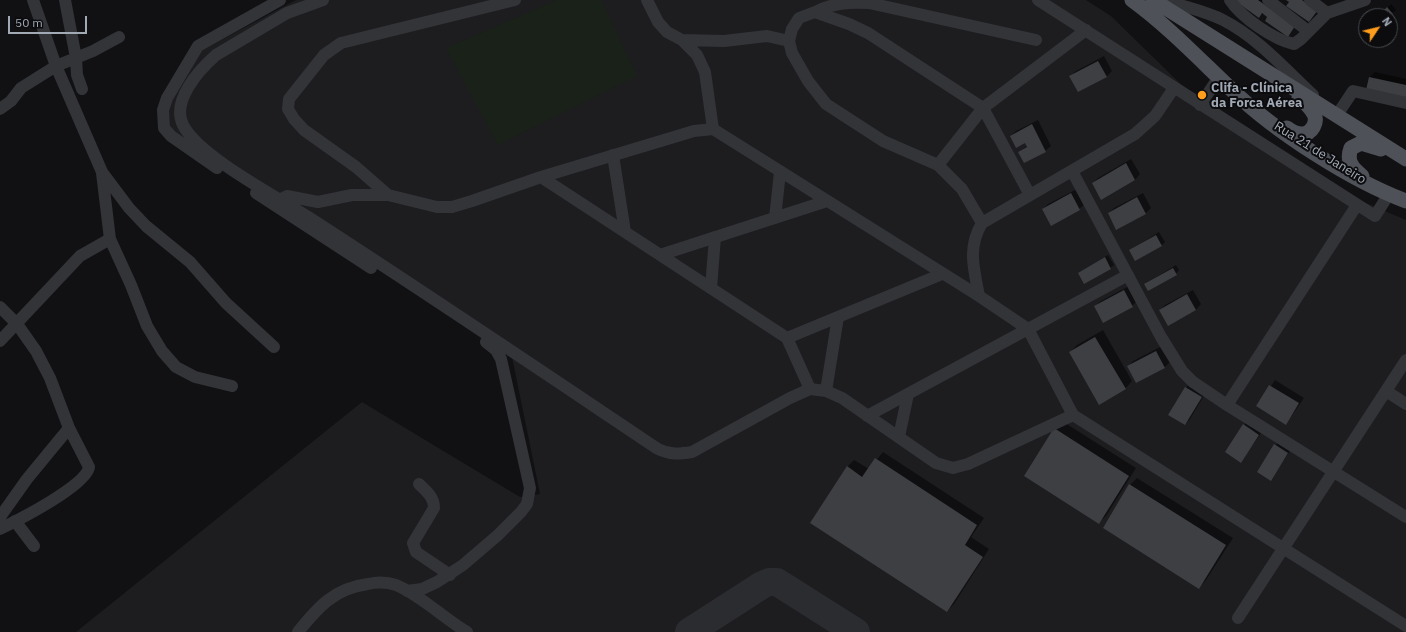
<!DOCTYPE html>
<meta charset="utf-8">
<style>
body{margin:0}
#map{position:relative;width:1406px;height:632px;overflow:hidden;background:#111113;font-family:"IBM Plex Sans",sans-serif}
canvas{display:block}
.north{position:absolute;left:1358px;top:8px;width:40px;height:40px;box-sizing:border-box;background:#0c0c0e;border:1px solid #484b51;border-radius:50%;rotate:55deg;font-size:11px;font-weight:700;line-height:16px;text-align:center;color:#a1a9b5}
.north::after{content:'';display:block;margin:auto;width:14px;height:18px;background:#ff9d1d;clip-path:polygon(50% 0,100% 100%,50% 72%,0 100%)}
.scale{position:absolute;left:8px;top:16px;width:79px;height:18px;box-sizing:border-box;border:2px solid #a1a9b5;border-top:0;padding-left:5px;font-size:12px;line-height:14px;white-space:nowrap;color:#a1a9b5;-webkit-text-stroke:3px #0c0c0e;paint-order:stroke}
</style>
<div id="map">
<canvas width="1406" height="632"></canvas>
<div class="north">N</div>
<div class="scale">50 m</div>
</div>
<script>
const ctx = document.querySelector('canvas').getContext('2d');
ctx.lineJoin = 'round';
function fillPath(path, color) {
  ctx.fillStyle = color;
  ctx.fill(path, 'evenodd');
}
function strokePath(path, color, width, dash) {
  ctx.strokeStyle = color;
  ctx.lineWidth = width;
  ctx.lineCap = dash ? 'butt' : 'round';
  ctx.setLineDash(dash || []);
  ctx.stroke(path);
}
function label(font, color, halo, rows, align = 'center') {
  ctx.font = font + ' "IBM Plex Sans",sans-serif';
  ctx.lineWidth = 4;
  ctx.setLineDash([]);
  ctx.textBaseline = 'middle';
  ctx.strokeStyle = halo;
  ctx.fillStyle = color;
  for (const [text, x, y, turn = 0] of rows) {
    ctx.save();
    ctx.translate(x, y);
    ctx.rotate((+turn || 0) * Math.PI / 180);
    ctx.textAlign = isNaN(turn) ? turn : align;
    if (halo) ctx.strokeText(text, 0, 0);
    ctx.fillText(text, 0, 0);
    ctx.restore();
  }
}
fillPath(new Path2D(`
 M296,0H1086L1111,16L1197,100L1345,194L1406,220V632H76L362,402L520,497L540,494L512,357L325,235L167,129L165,111L197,53Z`), '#1d1d20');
fillPath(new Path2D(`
 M557,0H601L637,76L498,145L446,48Z`), '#192119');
fillPath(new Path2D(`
 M1237,0H1271L1300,20L1287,36L1263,13L1259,16Z
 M1391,4L1396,10L1389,16H1379Z
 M1104,56L1112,71L1106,77L1070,76L1076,71Z
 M1375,72L1406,79V98L1367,89L1370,77Z
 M1038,120L1051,146L1045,151L1019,152L1028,145L1026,142L1011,136L1016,131Z
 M1131,159L1140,174L1135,180L1093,183L1098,178Z
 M1077,189L1085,204L1079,209H1043L1048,204Z
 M1143,193L1151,208L1145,214L1109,213L1114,208Z
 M1159,232L1165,242L1162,245L1130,250Z
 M1108,255L1114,265L1110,268L1079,273Z
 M1176,265L1179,270L1176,274L1145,284Z
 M1129,286L1137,301L1132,306H1095L1101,301Z
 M1193,290L1201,304L1196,310H1160L1165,305Z
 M1103,330L1132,381L1125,389L1070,352L1077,345Z
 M1162,346L1170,362L1165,367L1136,382L1128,367L1133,361Z
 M1275,380L1304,398L1286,424L1258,406Z
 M1191,382L1206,392L1190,419L1185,424L1186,388Z
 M1249,420L1264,429L1241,461L1244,425Z
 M1062,421L1136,468L1106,516L1098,523L1055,428Z
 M1280,439L1293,447L1270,479L1258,471Z
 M883,452L984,518L971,537L989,549L954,604L947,611L847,467L854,460L869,469Z
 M1137,478L1233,538L1206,580L1199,588L1130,485Z`), '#0007');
strokePath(new Path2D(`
 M689,632L762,585L769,582H777L856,632`), '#2b2c30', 28);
fillPath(new Path2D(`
 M1234,0H1258L1295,26L1288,37L1265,21L1267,17L1262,13L1259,18Z
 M1286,0H1302L1317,11L1309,22L1286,6L1289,2Z
 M1387,7L1393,14L1391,16H1378Z
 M1098,61L1107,77L1078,92L1069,76Z
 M1369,77L1406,85V99L1366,90Z
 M1032,124L1046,152L1024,163L1018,152L1027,147L1025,143L1016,148L1010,136Z
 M1126,163L1135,180L1101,200L1092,183Z
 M1071,193L1080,210L1051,226L1042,209Z
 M1137,197L1146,214L1116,230L1108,213Z
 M1156,235L1162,246L1135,261L1129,250Z
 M1105,257L1111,269L1084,284L1078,273Z
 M1173,268L1177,275L1148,291L1144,284Z
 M1124,290L1133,307L1103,323L1094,306Z
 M1187,294L1196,310L1168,326L1159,310Z
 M1095,337L1126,389L1099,405L1069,352Z
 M1156,351L1165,368L1136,383L1127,366Z
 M1269,385L1299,403L1286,425L1256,406Z
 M1185,387L1202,397L1185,425L1168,415Z
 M1243,424L1259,435L1241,463L1225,452Z
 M1054,428L1129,476L1099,524L1024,476Z
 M1274,444L1288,453L1271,481L1257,472Z
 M875,458L977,525L965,545L983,557L947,612L810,523L847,466L862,477Z
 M1129,484L1226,545L1199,589L1103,528Z`), '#3d3f43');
strokePath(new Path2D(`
 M33,0L56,66L102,172L129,208L146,226L190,262L226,303L274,347
 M65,0L76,58L77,75L82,89
 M323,0L287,13L216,55C199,70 171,101 183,125C199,157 281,199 313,220C429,295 543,372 658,449C670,455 679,454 692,452L790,398L810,389L826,391L842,398L936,463L953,468L968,464L1073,415
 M515,0L341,43L324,55L289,99L288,109L294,119L304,130L356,167L388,195L437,207H452L472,201L541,177L694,131L713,129L979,296L1028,329L1073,415L1406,626
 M647,0L658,22L667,32L682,40L697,55L705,72L713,129
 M1038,0L1375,216L1389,194
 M1165,0C1184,7 1205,11 1223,20C1258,38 1284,68 1313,95
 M1230,0C1241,17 1274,40 1294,44L1301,39L1327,13L1365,0
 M1268,0L1308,31
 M1310,0L1327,13
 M815,12C833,3 848,2 869,3L1036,40
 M682,40L724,41L767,36L789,41
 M1200,105L1219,77
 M0,109L11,101L21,88L56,66L93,51L119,37
 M1337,115L1353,91L1406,103
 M613,155L625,232
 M938,165L983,108L1086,30
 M217,168L171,136L164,128L163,110L167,98L198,46L280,0
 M1072,171L1161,337L1182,371L1193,382L1227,405L1406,517
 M102,173L110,239L131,285L147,326L162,351L176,367L195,377L232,386
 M541,177L787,338L810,389
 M256,193L371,268
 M284,201L283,198L287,196L318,202L352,195H388
 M775,218L780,172
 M982,223L962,189L938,165L883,141L826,104L808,81L792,53L789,41L792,29L799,18L815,12L849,24L868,33L983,108L1030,195
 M660,255L827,201
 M711,288L715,237
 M979,296C974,269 967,248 982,223L1135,134L1155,116L1174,88
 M0,307L17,324L36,351L50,378L69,428L89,467C86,486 18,520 0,529
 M787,338L942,274
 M0,341L80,256L110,239
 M826,391L838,317
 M1386,391L1406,404
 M1227,405L1357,205
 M867,416L1128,275
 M899,437L908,394
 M419,484C427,492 434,497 434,508L413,543L416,552L450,575
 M0,517L27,479L69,428
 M15,521L34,546
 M407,591L422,589L437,582L463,565L498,535L521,512L527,504L530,488L501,359L496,350L486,342
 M1238,618L1406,360
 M298,632C318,607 335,588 368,584C377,582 387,582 396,585C422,596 443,618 467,632`), '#323438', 12);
strokePath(new Path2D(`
 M1132,0C1169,27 1200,60 1233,91C1276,132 1350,180 1406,201
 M1153,0L1406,159
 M1287,128C1291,131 1297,134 1302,134C1312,134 1318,122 1314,114C1310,107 1305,102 1299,98
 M1362,176C1352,168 1346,161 1351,148L1361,143L1381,149`), '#4e5158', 15);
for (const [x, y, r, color] of [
 [1202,95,5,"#ff9d1d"]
]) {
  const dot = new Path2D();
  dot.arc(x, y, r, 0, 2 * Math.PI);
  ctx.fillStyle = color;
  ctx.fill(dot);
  strokePath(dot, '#0c0c0e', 1.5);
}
label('bold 13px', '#a1a9b5', '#0c0c0e', [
 ["Clifa - Clínica",1211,88],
 ["da Forca Aérea",1211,103]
], 'left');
label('13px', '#a1a9b5', '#0c0c0e', [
 ["Rua 21 de Janeiro",1320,153,32]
]);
</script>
